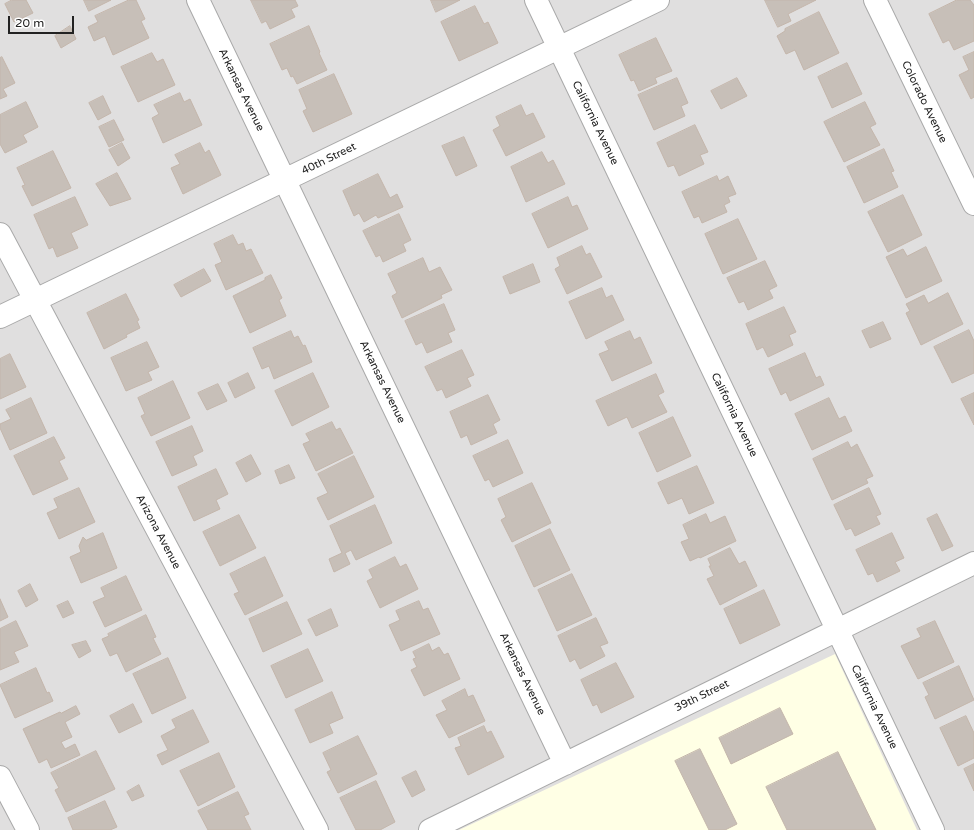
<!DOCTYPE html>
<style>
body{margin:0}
#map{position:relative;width:974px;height:830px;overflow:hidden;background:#f2efe9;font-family:"Varela Round",sans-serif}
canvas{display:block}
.scale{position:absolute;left:8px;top:16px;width:66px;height:18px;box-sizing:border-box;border:2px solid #222;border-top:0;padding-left:5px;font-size:12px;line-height:14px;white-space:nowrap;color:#222;-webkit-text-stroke:3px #fff;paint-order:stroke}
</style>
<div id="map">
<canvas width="974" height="830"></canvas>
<div class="scale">20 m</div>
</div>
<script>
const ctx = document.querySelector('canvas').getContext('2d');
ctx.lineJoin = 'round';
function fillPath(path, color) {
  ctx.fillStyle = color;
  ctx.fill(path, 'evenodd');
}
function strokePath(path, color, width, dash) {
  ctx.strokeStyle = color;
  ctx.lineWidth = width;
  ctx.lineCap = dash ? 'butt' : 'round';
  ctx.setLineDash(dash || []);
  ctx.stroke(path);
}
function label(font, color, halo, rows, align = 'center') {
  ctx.font = font + ' "Varela Round",sans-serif';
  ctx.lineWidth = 4;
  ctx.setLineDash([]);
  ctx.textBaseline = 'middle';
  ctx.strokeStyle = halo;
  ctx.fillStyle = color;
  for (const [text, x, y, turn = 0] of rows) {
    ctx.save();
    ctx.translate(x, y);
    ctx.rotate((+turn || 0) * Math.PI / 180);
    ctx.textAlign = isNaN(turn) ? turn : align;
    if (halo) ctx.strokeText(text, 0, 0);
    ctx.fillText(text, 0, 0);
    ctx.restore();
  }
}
fillPath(new Path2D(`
 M0,0H974V830H0Z`), '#e0dfdf');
fillPath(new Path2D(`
 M835,654L917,830H459Z`), '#ffffe5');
const building = new Path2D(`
 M12,0H26L33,13L14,22L5,4Z
 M84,0H111L89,11Z
 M129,0H136L145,19L141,21L149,38L113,55L105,36L94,41L88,27L98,22L95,16Z
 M251,0H295L298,6L291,9L295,17L270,29L266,21L262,23Z
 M431,0H460L436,12Z
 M765,0H816L788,14L791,21L778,27Z
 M957,0H970L974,5V41L954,50L949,40L943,43L929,14Z
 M475,6L484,24L488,22L498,43L459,61L441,22Z
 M819,12L839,53L804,70L795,50L786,54L777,36L785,31V29Z
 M70,26L76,39L61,48L55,36Z
 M309,26L320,52L319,53L327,70L297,84L293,76L291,77L287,68L282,70L270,44Z
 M656,38L672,71L655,78L657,83L639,91L634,80L631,81L619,55Z
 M974,52V97L971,99L959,75L969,70L963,57Z
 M152,53L157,62L163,59L175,85L138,102L121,67Z
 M2,57L15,83L3,89L7,96L0,99V58Z
 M847,63L862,94L832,108L818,77Z
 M334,74L352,114L313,132L303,111L307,109L299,90Z
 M677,78L688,103L681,106L685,116L654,130L638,95Z
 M737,78L747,96L721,109L711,91Z
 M180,93L184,102L190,99L202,125L163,143L152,118L159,114L154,105Z
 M103,96L111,113L98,120L89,103Z
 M26,102L38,127L23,135L27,142L5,153L0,144V115Z
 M865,102L876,124L870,127L880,145L844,162L824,122Z
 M521,105L526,116L533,113L545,137L506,156L493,130L500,126L496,117Z
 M114,120L124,140L109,147L99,127Z
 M695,125L708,152L700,155L704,164L679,176L674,165L668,167L657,143Z
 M464,137L477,166L456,176L442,146Z
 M122,143L130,158L118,166L109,150Z
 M200,143L205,153L209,150L221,175L183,194L171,168L180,164L175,155Z
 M884,149L894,171L891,172L898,187L864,203L847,167Z
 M53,151L71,188L32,206L22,186L25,185L17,168Z
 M542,152L548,163L553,160L565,184L526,202L511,167Z
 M117,173L131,199L110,206L96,184Z
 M378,174L390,198L397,194L403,207L378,218L376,215L364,222L359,213L354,216L343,191Z
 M717,176L719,181L728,176L736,194L728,197L730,202L724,205L727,212L702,223L699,216L694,218L682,192Z
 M903,195L922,235L888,252L868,212Z
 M75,197L88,225L71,233L78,248L57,257L53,247L49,249L34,215Z
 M568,197L572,207L577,205L588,229L548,248L532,214Z
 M399,214L411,240L403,244L406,251L383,262L380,255L376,257L363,231Z
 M738,219L757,259L723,274L705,234Z
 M233,235L238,245L243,243L246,251L251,249L263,273L226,290L215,265L222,262L214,244Z
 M582,246L586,255L590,253L602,277L567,294L555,269L560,266L557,258Z
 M926,247L942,281L906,298L886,257L903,249L907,256Z
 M423,258L429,272L440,267L452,290L441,295L442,298L402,318L392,296L397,293L388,274Z
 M765,261L777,286L769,290L773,298L748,310L744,301L739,303L727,278Z
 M533,264L540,282L510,294L503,277Z
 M204,269L211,281L181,297L174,285Z
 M271,275L282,298L279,300L286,316L250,333L233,296L265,280V278Z
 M602,288L606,298L612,295L624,320L586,339L569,302Z
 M948,293L963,324L921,345L906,313L910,311L906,304L924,295L928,303Z
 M126,294L139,320L137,321L140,328L126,335L127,337L104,349L87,313Z
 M444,304L455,330L448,333L452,342L427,353L422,342L416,345L405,321Z
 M784,307L796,332L789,335L793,345L768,357L763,347L757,350L746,324Z
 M883,322L891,339L870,348L862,331Z
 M969,330L974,341V373L952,383L934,347Z
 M291,331L294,338L298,336L303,346L305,345L312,362L274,379L269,366L262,369L253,348Z
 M630,331L634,340L640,337L652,363L612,381L599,354L609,350L605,342Z
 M147,342L159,367L148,372L152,380L126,391L111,358Z
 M462,350L474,375L467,378L471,386L446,398L442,389L437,391L425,367Z
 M805,353L816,378L820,376L824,385L790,401L786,392L781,395L769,369Z
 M10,354L26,387L0,399V359Z
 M248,373L255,388L235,398L228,383Z
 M313,373L329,407L292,426L275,391Z
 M656,374L664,392L658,395L667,412L632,428L627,417L608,426L596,401Z
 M173,381L190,418L151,436L141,416L145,414L138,398Z
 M218,384L227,401L207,410L198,393Z
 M974,393V425L961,399Z
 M488,395L500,420L493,424L497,433L471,445L467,435L461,438L450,412Z
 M31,398L47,433L10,450L0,428V424L11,419L6,410Z
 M829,398L839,419L845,416L852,431L812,450L795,414Z
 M673,417L691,456L657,472L639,433Z
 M332,422L336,430L340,428L353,453L316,471L303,444L310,441L306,434Z
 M192,426L203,451L193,456L197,465L172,476L156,442Z
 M54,437L65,458L59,461L68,479L33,495L14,456Z
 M508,440L523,473L493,487L489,479L485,481L473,456Z
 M848,442L851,448L857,444L873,476L866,479L868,483L832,500L813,459Z
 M251,455L261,474L246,482L236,463Z
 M354,456L374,497L328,520L317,498L328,493L318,474Z
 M289,465L295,478L280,484L275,471Z
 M697,466L714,503L689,514L682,498L668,504L658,483Z
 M216,469L228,494L216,500L220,509L194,521L178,487Z
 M532,483L551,523L512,542L501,520L506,517L498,499Z
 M79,488L95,522L59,539L47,513L58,508L54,499Z
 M869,488L881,514L876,516L880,524L855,536L851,528L846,530L834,505Z
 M375,505L392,543L356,560L351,550L345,553L350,564L334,572L329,559L342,553L330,526Z
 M706,514L710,523L725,516L736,541L700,558L699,557L690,561L681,542L689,539L683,525Z
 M937,514L953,546L942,551L927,519Z
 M239,515L256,548L220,566L203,532Z
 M550,529L570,570L534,587L515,546Z
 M103,533L117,568L81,583L70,557L81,552L79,546L83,537L86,540Z
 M892,533L904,558L895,562L900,571L877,582L873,573L868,575L856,550Z
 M730,548L739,564L745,561L757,586L720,605L707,579L714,576L709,566H711L708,559Z
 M265,557L283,596L245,615L234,594L239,592L230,574Z
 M395,557L400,567L406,564L418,589L380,608L367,581L373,578L369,570Z
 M572,574L592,615L557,631L538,590Z
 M126,576L142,610L105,627L93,602L105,597L101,588Z
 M30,584L38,600L26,607L18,591Z
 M764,590L780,625L740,644L724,609Z
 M0,599L8,617L0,621Z
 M68,601L74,613L63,618L57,606Z
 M419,601L423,610L428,608L440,634L401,651L389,625L400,620L396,611Z
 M287,602L302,634L263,652L249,619Z
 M331,609L338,626L316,636L308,620Z
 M146,615L156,637L153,638L161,654L126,672L117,653L110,656L102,639L109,636L108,634Z
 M596,618L608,643L600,646L605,656L580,669L575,659L570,662L558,636Z
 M16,621L28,646L14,652L19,662L0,670V629Z
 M935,621L954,662L918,679L901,646L921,637L917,629Z
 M86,641L91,651L79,658L72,645Z
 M429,644L432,651L439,647L444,655L448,653L460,679L424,696L411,670L417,667L413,659L416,658L413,652Z
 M308,649L323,681L286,698L271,666Z
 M168,658L186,698L152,714L133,674Z
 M616,663L634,697L601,713L597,704L593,706L581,680Z
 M959,666L974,700L935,719L925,697L929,695L923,683Z
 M36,668L47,693L49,692L53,701L15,718L0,685Z
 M465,689L468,697L473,695L485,721L449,738L436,715L447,710L442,701Z
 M332,692L343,718L329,724L333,733L310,743L295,710Z
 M133,704L142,722L119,733L110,716Z
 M76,706L80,714L65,722L72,737L61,742L65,749L75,744L80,755L51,768L47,759L39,763L23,729L60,712L61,713Z
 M780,708L793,734L731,764L719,738Z
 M193,710L209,742L162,765L157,755L168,750L161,736L176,728L172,720Z
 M966,716L974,733V758L958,766L940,728Z
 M484,726L487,733L491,731L504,757L468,775L455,748L461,746L458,738Z
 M358,736L377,774L338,793L327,772L331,770L323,753Z
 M700,749L737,824L725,830H709L675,761Z
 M96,751L115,789L66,812L55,790L59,788L51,773Z
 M838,752L876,830H787L766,787Z
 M219,753L235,787L198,806L180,771Z
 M974,764V791L964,769Z
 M416,771L425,790L412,797L402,778Z
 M376,781L395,822L380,830H356L340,798Z
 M139,785L144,796L132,801L127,792Z
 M238,792L249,814L244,816L251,830H208L198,811Z
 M105,801L117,827L110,830H73L68,818Z`);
fillPath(building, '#c7bfb8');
strokePath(building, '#c4b6ab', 1);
const minor = new Path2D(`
 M198,0L565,764
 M536,0L933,830
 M875,0L974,204
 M0,234L317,830
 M0,317L658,0
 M0,777L28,830
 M430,830L974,563`);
strokePath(minor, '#a9a9a9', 24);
strokePath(minor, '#fff', 22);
label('11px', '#222', '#fff', [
 ["Arkansas Avenue",241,90,64],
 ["Colorado Avenue",924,102,64],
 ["California Avenue",595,123,64],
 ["40th Street",329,159,-26],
 ["Arkansas Avenue",382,382,64],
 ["California Avenue",734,415,64],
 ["Arizona Avenue",158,532,62],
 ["Arkansas Avenue",522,674,64],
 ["39th Street",702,696,-26],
 ["California Avenue",874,707,64]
]);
</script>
